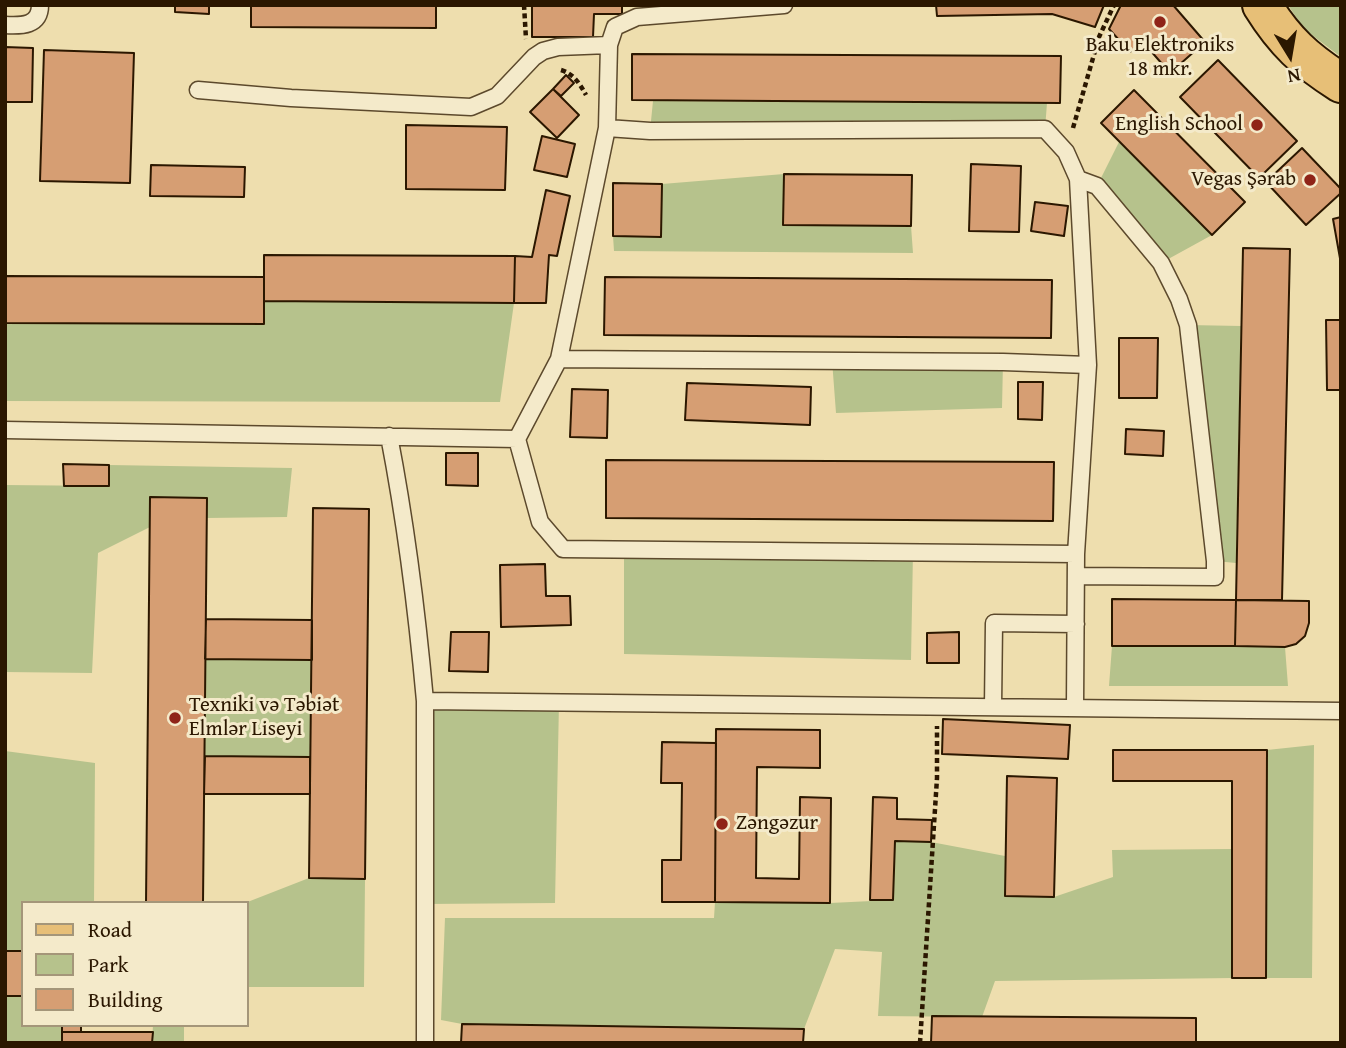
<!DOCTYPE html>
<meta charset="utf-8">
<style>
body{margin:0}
#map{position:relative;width:1346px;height:1048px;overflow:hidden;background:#eedeae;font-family:"Gentium Book Plus",serif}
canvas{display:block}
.frame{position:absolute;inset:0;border:7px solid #2b1700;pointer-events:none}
.legend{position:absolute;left:21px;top:901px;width:228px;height:126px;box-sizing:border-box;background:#f4eaca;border:2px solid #a49679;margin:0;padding:9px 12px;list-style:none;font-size:21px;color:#2b1700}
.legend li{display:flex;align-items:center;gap:14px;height:35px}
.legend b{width:35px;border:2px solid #a49679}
.north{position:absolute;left:1255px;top:21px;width:70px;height:70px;-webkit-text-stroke:5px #f4eaca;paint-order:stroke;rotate:169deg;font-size:19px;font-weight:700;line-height:28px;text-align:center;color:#2b1700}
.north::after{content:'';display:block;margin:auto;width:24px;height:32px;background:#2b1700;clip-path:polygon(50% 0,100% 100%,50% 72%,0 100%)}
</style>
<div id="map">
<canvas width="1346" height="1048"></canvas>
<div class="frame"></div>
<ul class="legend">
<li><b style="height:9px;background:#e7bf77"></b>Road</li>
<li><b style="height:19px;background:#b6c28c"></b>Park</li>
<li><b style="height:19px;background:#d69e73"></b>Building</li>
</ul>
<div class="north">N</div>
</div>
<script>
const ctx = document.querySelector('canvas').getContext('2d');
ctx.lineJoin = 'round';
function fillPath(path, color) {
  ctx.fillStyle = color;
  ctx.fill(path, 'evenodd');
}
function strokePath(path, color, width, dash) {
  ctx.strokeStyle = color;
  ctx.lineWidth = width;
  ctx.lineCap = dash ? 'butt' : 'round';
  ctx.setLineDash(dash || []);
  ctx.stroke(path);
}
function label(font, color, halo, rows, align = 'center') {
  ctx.font = font + ' "Gentium Book Plus",serif';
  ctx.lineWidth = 6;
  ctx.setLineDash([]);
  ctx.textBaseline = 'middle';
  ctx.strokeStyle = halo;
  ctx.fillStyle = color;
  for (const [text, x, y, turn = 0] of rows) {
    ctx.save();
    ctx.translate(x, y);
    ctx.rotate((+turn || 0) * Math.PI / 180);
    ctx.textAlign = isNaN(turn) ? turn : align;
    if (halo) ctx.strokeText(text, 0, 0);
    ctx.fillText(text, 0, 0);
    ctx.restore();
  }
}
fillPath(new Path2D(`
 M1288,5H1341V57L1304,29Z
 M653,101L1047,103L1045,129L650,131Z
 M1119,142L1212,235L1161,263L1097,186Z
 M784,174V225L911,226L913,253L614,251L613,236H661L662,184Z
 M264,301L514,303L500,402L5,401V323Z
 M1188,325L1241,326L1236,563L1215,561Z
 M832,360L1003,362L1002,408L836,413Z
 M109,465L292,468L287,517L207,518V498L150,497V527L98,553L92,673L5,672V485L109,486Z
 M624,550L913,552L911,660L624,654Z
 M1112,646L1285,647L1288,686H1109Z
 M205,659L312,660L310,757L205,756Z
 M425,701L559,702L555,903L425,904Z
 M1314,745L1312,978H1267V750Z
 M5,751L95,763L94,903H23V951H5Z
 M895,841L931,842L1005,856V896L1054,897L1113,877L1112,850L1232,849V978L995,981L982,1017L878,1016L882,952L835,949L804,1029L462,1024L441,1020L445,918H714L715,902L830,903L893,900Z
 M309,878L365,879L364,987H247V903H245Z
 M5,996H23V1025H62V1043H5Z
 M153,1025H184V1043H152Z`), '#b6c28c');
const building = new Path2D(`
 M175,5H209V14L175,12Z
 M251,5H436V28L251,27Z
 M532,5H622V14H594L593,37H532Z
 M936,5H1104L1095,27L1052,14L937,16Z
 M1121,5H1173L1205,42L1170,73L1143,42L1130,52L1109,29Z
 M5,47L33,48L32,102H6L5,148Z
 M44,50L134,53L130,183L40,181Z
 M632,54L1061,56L1060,103L632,100Z
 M1218,60L1297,141L1259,178L1180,97Z
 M566,75L574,83L561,96L553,89Z
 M553,89L579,115L557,138L530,112Z
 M1134,90L1245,202L1212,235L1101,123Z
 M406,125L507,127L505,190L406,189Z
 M542,136L575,144L567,177L534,170Z
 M1302,148L1341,189V193L1306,225L1266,182Z
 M971,164L1021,166L1019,232L969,231Z
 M151,165L245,167L244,197L150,196Z
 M784,174L912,175L911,226L783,225Z
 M613,183L662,184L661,237L613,236Z
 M546,190L570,196L557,256L549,255L546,303H514L515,256L532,257Z
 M1035,202L1068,206L1064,236L1031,231Z
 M1341,217V264L1333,219Z
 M1243,248L1290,249L1282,600H1236Z
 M264,255L515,256L514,303L264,301Z
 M5,276L264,277V324L5,323Z
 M605,277L1052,280L1051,338L604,335Z
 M1326,320H1341V390H1327Z
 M1119,338H1158L1157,398H1119Z
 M1018,382H1043L1042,420L1018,419Z
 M687,383L811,387L810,425L685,420Z
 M572,389L608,390L607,438L570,437Z
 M1126,429L1164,431L1163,456L1125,454Z
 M446,453H478V486L446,485Z
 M606,460L1054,462L1053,521L606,518Z
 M63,464L109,465V486H64Z
 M150,497L207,498L203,903H146Z
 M313,508L369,509L365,879L309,878Z
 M545,564L546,596H570L571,625L501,627L500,565Z
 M1112,599L1236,600L1235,646H1112Z
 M1236,600L1309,601V623L1305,636L1296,644L1285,647L1235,646Z
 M206,619L312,620V660L205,659Z
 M451,632H489L488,672L449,671Z
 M959,632V663H927V633Z
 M943,719L1070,725L1068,759L942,754Z
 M716,729L820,730V768L757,767L756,878L799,879L800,797L831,798L830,903L715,902Z
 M662,742L716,743L715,902H662V860H681L682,783H661Z
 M1113,750H1267L1266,978H1232V781H1113Z
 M205,756L310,757V794H204Z
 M1007,776L1057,778L1054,897L1005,896Z
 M873,797L897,798V819L932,820L931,842L895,841L893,900H870Z
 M5,951H23V996H5Z
 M932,1016L1196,1018V1043H931Z
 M462,1024L804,1029L803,1043H461Z
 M62,1025H81V1032H62Z
 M62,1032H153L152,1043H62Z`);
fillPath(building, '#d69e73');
strokePath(building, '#2b1700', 2);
const service = new Path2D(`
 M5,25C22,26 40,26 40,5
 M198,90L291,98L471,107L497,96L534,57L543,51L558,47L609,45
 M607,128L650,131L1045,129L1066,152L1078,179L1097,186L1161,263L1179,299L1188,325L1215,561V577L1076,576
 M1078,179L1088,365
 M559,359L1003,362L1088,365L1076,554
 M5,430L517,439L540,522L563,549L1076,554L1075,706
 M389,436C406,524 417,612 425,701
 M517,439L559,359L607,128L609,45L615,27L637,17L784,5
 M993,707L994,623L1076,624
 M425,1043V701L1341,711`);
const primary = new Path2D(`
 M1262,5C1285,42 1305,60 1341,83`);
strokePath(service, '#5c492c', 19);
strokePath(primary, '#2b1700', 42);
strokePath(new Path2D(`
 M524,5L526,39
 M561,70C574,74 580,84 586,95
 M1073,128L1099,37L1114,5
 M920,1043L937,778V726`), '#2b1700', 4.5, [5, 3.5]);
strokePath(service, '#f4eaca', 16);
strokePath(primary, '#e7bf77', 38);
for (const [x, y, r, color] of [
 [1160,22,7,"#8f2418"],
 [1257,125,7,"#8f2418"],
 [1310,180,7,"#8f2418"],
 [175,718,7,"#8f2418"],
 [722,824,7,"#8f2418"]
]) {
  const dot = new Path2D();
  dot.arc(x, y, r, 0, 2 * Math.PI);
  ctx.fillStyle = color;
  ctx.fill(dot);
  strokePath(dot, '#f4eaca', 2.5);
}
label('21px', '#2b1700', '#f4eaca', [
 ["Baku Elektroniks",1160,46,"center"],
 ["18 mkr.",1160,70,"center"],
 ["English School",1243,125],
 ["Vegas Şərab",1296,180],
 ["Texniki və Təbiət",189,706,"left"],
 ["Elmlər Liseyi",189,730,"left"],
 ["Zəngəzur",736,824,"left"]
], 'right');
</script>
